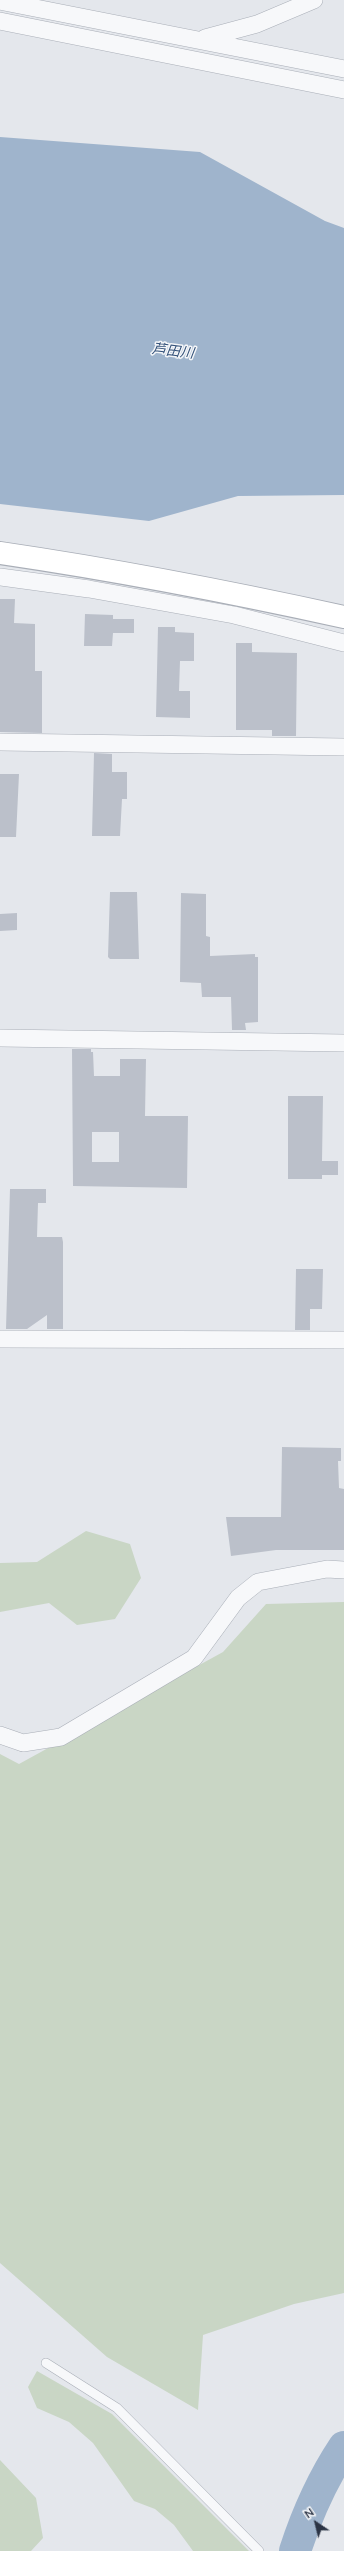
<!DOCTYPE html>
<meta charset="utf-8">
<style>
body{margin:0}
#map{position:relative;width:344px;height:2551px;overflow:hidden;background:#e4e7ec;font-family:Lato,sans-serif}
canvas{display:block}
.north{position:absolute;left:296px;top:2503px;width:40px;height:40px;-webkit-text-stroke:3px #f4f6f9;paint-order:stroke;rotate:325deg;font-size:11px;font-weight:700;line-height:16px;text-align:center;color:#2b3445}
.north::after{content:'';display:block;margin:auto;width:14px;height:18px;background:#2b3445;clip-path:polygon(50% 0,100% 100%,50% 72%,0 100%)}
</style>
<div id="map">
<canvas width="344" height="2551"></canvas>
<div class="north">N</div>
</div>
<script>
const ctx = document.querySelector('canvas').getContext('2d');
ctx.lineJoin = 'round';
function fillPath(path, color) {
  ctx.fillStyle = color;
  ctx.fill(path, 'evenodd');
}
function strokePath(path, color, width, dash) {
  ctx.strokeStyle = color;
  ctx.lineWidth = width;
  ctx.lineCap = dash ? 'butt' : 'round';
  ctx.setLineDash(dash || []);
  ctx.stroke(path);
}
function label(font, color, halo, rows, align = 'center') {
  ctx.font = font + ' Lato,"Noto Sans JP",sans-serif';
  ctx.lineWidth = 3;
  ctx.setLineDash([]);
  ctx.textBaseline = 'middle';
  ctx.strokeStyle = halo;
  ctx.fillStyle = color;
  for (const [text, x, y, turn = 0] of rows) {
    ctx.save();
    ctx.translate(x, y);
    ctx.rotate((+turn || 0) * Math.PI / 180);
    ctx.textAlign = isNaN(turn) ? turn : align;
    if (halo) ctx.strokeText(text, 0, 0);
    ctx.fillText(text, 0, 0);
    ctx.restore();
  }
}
fillPath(new Path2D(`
 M86,1531L130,1544L141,1578L115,1619L77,1625L49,1603L0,1612V1563L37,1562Z
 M344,1602V2293L294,2304L203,2335L198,2410L107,2357L0,2263V1754L19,1764L223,1652L266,1604Z
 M37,2371L112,2414L249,2551H193L174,2525L155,2509L134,2501L93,2443L69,2422L37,2408L28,2387Z
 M0,2460L36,2498L43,2538L31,2551H0Z`), '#c9d6c5');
fillPath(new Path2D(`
 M0,137L200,152L325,221L344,228V495L238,496L149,521L0,504Z`), '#9fb4cc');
strokePath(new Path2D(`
 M295,2551C307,2514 322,2480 344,2447`), '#9fb4cc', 32);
fillPath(new Path2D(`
 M0,599H15L14,623L35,624V671H42V733L0,732Z
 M85,614L113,615V619H134V633H113L112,646H84Z
 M158,627H175V632L194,633V661H180L179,691H190V718L156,717Z
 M236,643H252V652L297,653L296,736H272V730H236Z
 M94,753L112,754V772H127V799H122L120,836H92Z
 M0,774H19L16,837H0Z
 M110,892H137L139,959H110L108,957Z
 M181,893L206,894V936L210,937V956L255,954V957H258V1022L245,1023L246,1030H232L231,997H202L201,983L180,982Z
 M17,913V930L0,931V914Z
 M72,1049H91V1052H93L94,1076H120V1059H146L145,1116H188L187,1188L73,1186ZM92,1132H119V1162H92Z
 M288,1096H323L322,1161H338V1175H322V1179H288Z
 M10,1189H46V1203H38L37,1237H62L63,1242V1329H47V1315L27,1329H6Z
 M296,1269H323L322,1309H310V1330H295Z
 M282,1447L341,1448V1461H338L339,1488L344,1489V1550H276L231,1556L226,1517H281Z`), '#bbc0ca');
const lane = new Path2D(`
 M46,2363L117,2408L259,2551`);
const street = new Path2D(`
 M0,1L344,69
 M0,21L344,90
 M205,38L257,24L314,0
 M0,577L89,589L234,615L344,643
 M0,742L344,747
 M0,1038L344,1043
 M0,1339L344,1340
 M0,1735L23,1743L61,1737L194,1658L238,1598L258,1582L327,1569L344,1570`);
const secondary = new Path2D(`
 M0,553C116,570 230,592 344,617`);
strokePath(lane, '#a9aeb7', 10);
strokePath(street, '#a9aeb7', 18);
strokePath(secondary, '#a9aeb7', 24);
strokePath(lane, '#f7f8fa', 9);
strokePath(street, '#f7f8fa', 17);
strokePath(secondary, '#fff', 22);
label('italic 14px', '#34527a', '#f4f6f9', [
 ["芦田川",173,351,7]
]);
</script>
